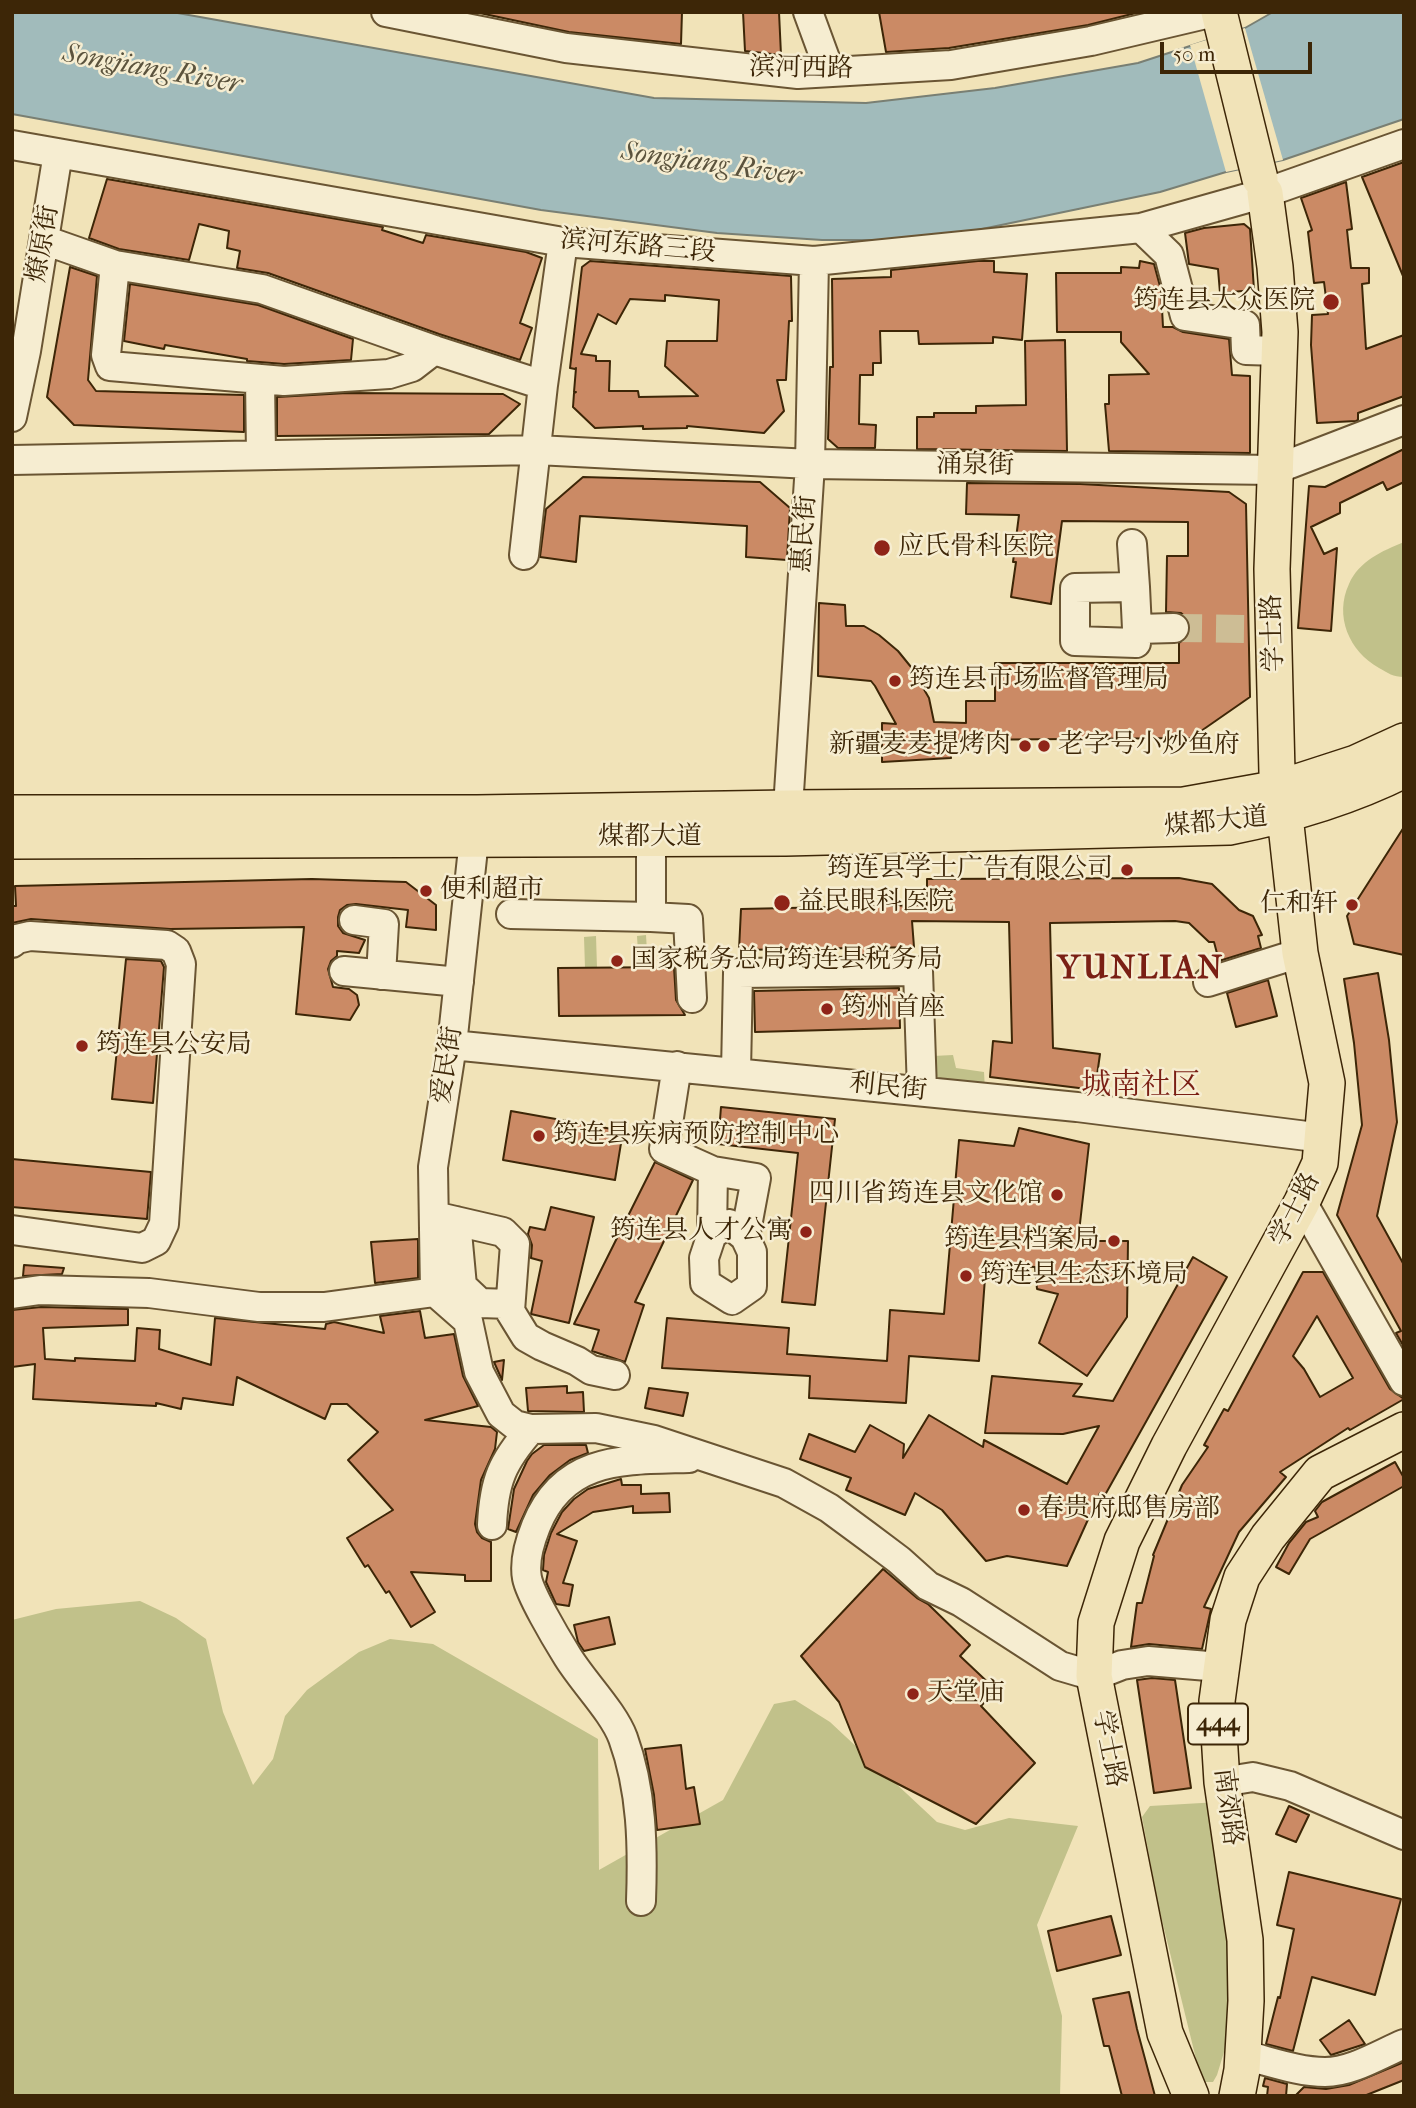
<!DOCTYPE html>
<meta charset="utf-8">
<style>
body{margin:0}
#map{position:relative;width:1416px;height:2108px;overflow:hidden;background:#f1e3b8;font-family:"IM FELL French Canon",serif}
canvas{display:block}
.frame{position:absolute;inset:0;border:14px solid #3d2607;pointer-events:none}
.scale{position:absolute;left:1160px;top:42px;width:152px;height:32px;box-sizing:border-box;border:4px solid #3d2607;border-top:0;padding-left:9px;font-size:21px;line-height:24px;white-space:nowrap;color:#3d2607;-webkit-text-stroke:5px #f6edd1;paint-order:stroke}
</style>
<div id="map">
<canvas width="1416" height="2108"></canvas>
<div class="frame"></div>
<div class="scale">50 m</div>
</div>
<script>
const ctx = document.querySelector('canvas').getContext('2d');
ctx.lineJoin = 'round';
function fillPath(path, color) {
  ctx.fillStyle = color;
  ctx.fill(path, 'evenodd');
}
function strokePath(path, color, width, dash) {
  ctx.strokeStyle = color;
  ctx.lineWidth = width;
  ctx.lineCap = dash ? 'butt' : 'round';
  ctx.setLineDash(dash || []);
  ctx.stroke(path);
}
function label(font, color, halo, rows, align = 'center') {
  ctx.font = font + ' "IM FELL French Canon","Noto Serif SC",serif';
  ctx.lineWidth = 5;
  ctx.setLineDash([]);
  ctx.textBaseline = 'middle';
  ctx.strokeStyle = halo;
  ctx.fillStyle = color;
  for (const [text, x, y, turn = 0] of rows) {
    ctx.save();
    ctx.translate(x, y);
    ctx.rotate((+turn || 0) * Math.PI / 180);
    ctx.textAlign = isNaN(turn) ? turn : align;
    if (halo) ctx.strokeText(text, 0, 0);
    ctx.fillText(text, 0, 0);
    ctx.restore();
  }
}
fillPath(new Path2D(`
 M1404,542V677C1393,677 1388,673 1379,668C1349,651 1334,616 1349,584C1359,561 1382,551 1404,542Z
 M646,935L648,968H639L637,936Z
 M596,936L597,968H585L584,937Z
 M953,1055L956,1068L984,1072L985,1090L939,1085L933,1056Z
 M140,1601L176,1618L206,1639L223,1712L253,1785L273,1759L285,1716L307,1690L359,1652L390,1639L433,1644L598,1739L599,1870L723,1800L774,1704L795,1700L830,1722L937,1822L965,1830L1009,1818L1078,1826L1037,1925L1062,2016L1060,2096H12V1620L56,1609Z
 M1219,1802L1235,2016L1217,2075L1213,2082H1205L1198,2067L1158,1904L1142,1817L1150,1806Z`), '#c1c18a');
const water = new Path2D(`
 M12,12H172L654,98L866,103L995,88L1138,63L1245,28L1273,12H1404V119L1283,160L1226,172L1160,192L929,240H822L717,233L541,210L12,114Z`);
fillPath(water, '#a1bbbb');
strokePath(water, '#797f73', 2);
fillPath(new Path2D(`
 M1245,28L1283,160L1226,172L1190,45Z`), '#f1e3b8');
const building = new Path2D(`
 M475,12H682L681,44L569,32Z
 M743,12H779L781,55L745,51Z
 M879,12H1140L1088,25L949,48L886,52Z
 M1404,162V276H1403L1362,177Z
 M107,179L383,227L382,230L423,243L426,235L526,252L542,258L520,323L532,328L520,360L439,334L268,273L237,268L240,251L227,248L229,231L199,224L189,260L119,249L89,238Z
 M1346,182L1352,229L1347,230L1351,268H1369V283L1362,284L1366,349L1404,335V396L1358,413V420L1356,421L1317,423L1311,345L1312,315L1328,314L1324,282L1314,283L1308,232L1312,230L1301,198Z
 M1244,224L1250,229L1254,290L1220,293L1218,269L1189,264L1185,233L1204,228Z
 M590,261L791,276L792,321H789L786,380H777L784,411L764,433L687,426V428L643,429V426L595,428L573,407L574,393L576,392H574L576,368L575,369L570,368L582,267ZM665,295L719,300L717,341H667L665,366L698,396L639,397L638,391H609L610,361H596V356L581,354L598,314L616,324L630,299L665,301Z
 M978,261H994V272L1027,274L1022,340L993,337V343L919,344L918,331H880L881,363H873V375H860L859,424L876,425L875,448H838L828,439L830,367H833L832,279L891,277V270Z
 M1140,261L1154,264L1161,290L1163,327H1173L1183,332L1229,339L1232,375L1250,376V453L1109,451L1105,404H1109V375L1149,374L1121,342V332H1057L1056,273H1121V267L1139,268Z
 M70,267L97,276L88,380L96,391L244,395V432L74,425L47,397Z
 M130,284L258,305L353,339L351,360L284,364L247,361V359L165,345L164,349L124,341Z
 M1065,340L1067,451L917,449V417H934V413H976V406L1026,405L1025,341Z
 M347,393L503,394L520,404L489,434L277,436V397Z
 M1404,449V482L1387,490L1383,482L1340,503V513L1311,527L1324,554L1337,548L1331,631L1298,628L1309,486L1325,487Z
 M583,477L760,482L790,508L787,560L746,557L747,526L580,516L576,562L540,557L546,509Z
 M967,483L1080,484L1229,492L1246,504L1250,697L1191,738L949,740L951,758L882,762V723L896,724L875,686L871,681L818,676L819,603L845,605L846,626H864L879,635L898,651L911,667L929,698L934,722L966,723V701H995V663H1179V643L1189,635L1191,627L1188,619L1181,613L1166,612L1167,556H1188V522L1062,521L1051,604L1011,597L1016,562H1013L1019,515L966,514Z
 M1404,827V955L1354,944L1347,916Z
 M1179,878L1212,884L1239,910L1253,916L1262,935L1258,936L1261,948L1219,961L1214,942H1209L1189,923L1175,921L1050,923L1053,1048L1100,1054L1095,1090L990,1077L993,1041L1012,1043L1009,922L912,921L914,947L869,948V955H852V948L739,950L741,909L927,905V879Z
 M312,879L406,882L436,905V930L406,927L408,910L356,904L347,905L340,910L338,917V926L343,933L365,940L359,953L337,951V956L331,961L328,969L333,987L349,989L357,995L359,1005L350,1020L296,1014L304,927L170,929L31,919L12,923V906H16L15,886Z
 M126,959L161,961L164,967L153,1103L112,1099Z
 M674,967L676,1000L685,1015L559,1016L558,968Z
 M1378,973L1389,1040L1397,1122L1377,1216L1404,1265V1347L1396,1333L1401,1331L1337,1215L1362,1125L1354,1043L1344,979Z
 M1268,980L1277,1016L1236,1027L1227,993Z
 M899,988L900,1028L755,1032L754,991Z
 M721,1107L835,1119L815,1305L782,1302L798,1153L718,1144Z
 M511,1111L623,1131L615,1180L503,1160Z
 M1019,1128L1089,1144L1078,1241H1128L1127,1317L1087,1376L1039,1343L1058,1294L1037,1289L1035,1267L986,1264L979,1361L909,1356L906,1403L809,1398L810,1376L662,1368L667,1318L789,1328L787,1354L887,1361L890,1310L944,1314L959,1140L1014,1146Z
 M12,1159L151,1172L147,1219L12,1207Z
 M655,1162L693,1180L635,1302L644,1305L625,1362L592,1351L599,1330L574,1324Z
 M551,1207L594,1217L569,1323L531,1314L542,1261L531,1258L532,1245L528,1234L530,1227L545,1230Z
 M418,1239V1278L375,1283L371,1242Z
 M1193,1257L1227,1277L1105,1495L1100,1493L1067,1566L1007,1556L986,1561L942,1510L915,1493L905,1515L846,1490L851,1478L800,1459L809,1434L855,1452L870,1425L904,1444L903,1458L929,1415L983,1447L984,1440L1067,1484L1099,1426L1063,1434L985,1433L992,1376L1082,1384L1073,1396L1113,1401Z
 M24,1265L64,1268L62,1274L23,1276Z
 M1303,1272H1323L1390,1389L1404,1399L1350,1430L1348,1428L1280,1472L1286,1477L1239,1532L1204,1607L1211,1609L1202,1649L1149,1644L1131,1647L1137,1603H1142L1154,1556L1153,1555L1182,1485L1208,1447L1204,1445L1224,1409L1228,1411ZM1317,1316L1353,1378L1320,1397L1304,1369L1293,1356Z
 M41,1307L128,1309V1325L43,1328L45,1359L75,1361V1358L135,1361L137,1328L160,1330L159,1349L211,1365L215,1318L325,1329L326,1324L334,1322L384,1333L380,1316L420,1311L425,1338L454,1334L463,1376L478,1406L425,1420L491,1427L497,1432L495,1449L481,1480L475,1524L477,1532L482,1538L491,1542V1581H465V1575L411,1572L435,1612L411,1627L389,1591L386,1593L368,1565L365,1567L347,1538L393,1510L348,1460L378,1432L347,1404H331L325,1419L237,1377L233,1405L183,1398L181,1409L156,1403V1406L33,1399L35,1364L12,1367V1310Z
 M504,1360L502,1380L494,1362Z
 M567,1386V1393L583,1392L584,1412L528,1411L526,1388Z
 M649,1388L688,1393L683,1416L645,1408Z
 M544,1445H586L588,1453L570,1460L550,1475L533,1495L516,1532L508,1529L514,1489L527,1461L532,1454Z
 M1395,1462L1404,1478V1486L1310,1539L1289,1574L1276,1567L1289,1543L1306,1522L1318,1517L1315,1511L1322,1502Z
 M621,1479L622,1485H641V1494L669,1493L670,1512L633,1513V1506L593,1512L557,1534L577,1541L563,1583L573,1585L569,1606L556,1604L546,1582L548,1572L543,1570L544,1555L551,1533L562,1512L574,1499L588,1489Z
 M883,1569L917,1598L928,1604L970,1645L960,1656L996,1690L981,1706L1035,1763L976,1824L865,1767L839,1702L801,1656Z
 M609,1617L615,1644L584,1651L578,1642L574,1625Z
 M1152,1678L1175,1680L1191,1788L1154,1793L1137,1680Z
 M681,1745L686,1789L694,1787L700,1824L657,1830L654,1795L645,1749Z
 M1289,1806L1309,1815L1296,1842L1276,1834Z
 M1289,1872L1401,1899L1375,1995L1312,1977L1293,2051L1266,2044L1278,1997L1280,1998L1294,1929L1277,1925Z
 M1111,1916L1121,1955L1057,1971L1048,1931Z
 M1129,1992L1137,2029L1155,2096H1122L1109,2046H1104L1093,1999Z
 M1349,2020L1365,2044L1331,2055L1320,2040Z
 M1404,2062V2080L1364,2096H1295L1304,2087L1326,2089L1349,2085Z
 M1265,2078L1287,2084L1286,2096H1267L1268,2087L1263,2086Z`);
fillPath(building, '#cb8a65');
strokePath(building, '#3d2607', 2);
strokePath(new Path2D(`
 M1174,628L1253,629`), '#cdbd95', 28, [28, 14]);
const minor = new Path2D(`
 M386,12L566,48L798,74L951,65L1091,41L1214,12
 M808,12L830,72
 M12,145L563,242L814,261L1141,228L1265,193
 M1260,179L1265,193L1404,144
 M1141,228L1169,255L1185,316L1245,325L1246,350L1279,351
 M44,240L115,265L262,289L434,350L543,385
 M115,265L106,355L110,366L284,381L389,374L412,367L434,350
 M260,379L261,455
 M12,417L26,351L58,153
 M12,460L537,450L810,464L1274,470L1404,420
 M1132,544L1135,587
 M524,555L543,385L563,242
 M1137,629L1136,643L1075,641V588L1135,587L1137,629L1174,628
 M788,808L810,464L814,261
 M511,914L651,917V838
 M651,917L688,919L692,998
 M354,920L384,924L381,975
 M12,943L17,939L30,936L167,945L176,951L181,964L164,1224L156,1241L142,1248L12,1230
 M344,971L459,982
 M1208,982L1300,953
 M452,1045L1077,1107L1323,1138
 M677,1066L664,1149L713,1171L756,1178L745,1237L752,1252V1286L732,1300L705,1283L704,1258L712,1234L729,1224L745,1237
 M736,1072L738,973L918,971L922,1091
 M1302,1202L1404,1381
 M434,1216L503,1232L515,1244L510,1311L526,1337L542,1346L577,1361L591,1370L615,1375
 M456,1221L462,1286L480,1303L510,1304
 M712,1234L713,1171
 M435,1292L468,1321L479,1372L501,1414L515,1425L531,1429L596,1428L654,1440L784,1483L829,1508L867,1536L899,1560L928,1586L961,1602L1060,1666L1094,1676L1122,1665L1148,1661L1220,1667
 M435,1292L433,1167L452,1045L474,839
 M12,1294L40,1290L149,1293L259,1307H324L435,1292
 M492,1525C494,1481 502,1462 531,1429
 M1222,1782L1253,1777L1290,1786L1404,1835
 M641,1901C643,1846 642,1790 623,1738C613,1711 581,1680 566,1654C556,1638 530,1594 527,1578C524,1562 530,1541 536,1526C564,1456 624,1460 689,1458
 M1243,2055C1269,2061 1298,2072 1325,2072C1352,2072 1380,2054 1404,2044`);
const major = new Path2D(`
 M1219,12L1260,179
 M12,813H477L788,808L1184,805L1279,788L1356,763L1404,741
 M12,841L786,838L1229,827C1290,815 1348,798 1404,770
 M1191,2096L1165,2033L1094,1676L1096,1623L1122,1541L1169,1446L1302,1202L1320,1163L1327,1083L1300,953L1285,816L1277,773L1272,569L1280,332L1275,267L1265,193
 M1237,2096L1242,2070L1246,2001L1245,1940L1222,1782L1217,1701L1228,1620L1242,1577L1268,1537L1320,1473L1404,1430`);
strokePath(minor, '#6a5533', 32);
strokePath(major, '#3d2607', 38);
strokePath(minor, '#f6edd1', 28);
strokePath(major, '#f1e3b8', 35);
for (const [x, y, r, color] of [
 [1331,302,9,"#8f2418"],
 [882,548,9,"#8f2418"],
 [895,681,7,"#8f2418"],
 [1025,746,7,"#8f2418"],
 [1044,746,7,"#8f2418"],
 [1127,870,7,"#8f2418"],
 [426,891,7,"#8f2418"],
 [782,903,9,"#8f2418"],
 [1352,905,7,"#8f2418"],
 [617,961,7,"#8f2418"],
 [827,1009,7,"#8f2418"],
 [82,1046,7,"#8f2418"],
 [539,1136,7,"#8f2418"],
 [1057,1195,7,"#8f2418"],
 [806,1232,7,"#8f2418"],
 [1114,1241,7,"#8f2418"],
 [966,1276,7,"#8f2418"],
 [1024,1510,7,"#8f2418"],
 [913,1694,7,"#8f2418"]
]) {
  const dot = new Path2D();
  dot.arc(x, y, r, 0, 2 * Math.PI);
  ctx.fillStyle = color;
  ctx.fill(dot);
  strokePath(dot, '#f6edd1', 2.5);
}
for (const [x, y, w] of [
 [1218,1724,60]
]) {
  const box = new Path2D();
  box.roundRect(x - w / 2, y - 20.5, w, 41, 5);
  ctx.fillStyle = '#f6edd1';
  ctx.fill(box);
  strokePath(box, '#3d2607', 2);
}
label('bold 24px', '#3d2607', null, [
 ["444",1218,1724]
]);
label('26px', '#3d2607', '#f6edd1', [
 ["滨河西路",801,69,1],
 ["燎原街",44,244,-80],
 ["滨河东路三段",638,247,5],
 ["涌泉街",975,466,1],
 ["惠民街",805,534,-86],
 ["学士路",1274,633,-92],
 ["煤都大道",1216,823,-6],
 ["煤都大道",650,838],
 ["爱民街",448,1065,-81],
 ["利民街",888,1088,6],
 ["学士路",1296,1210,-63],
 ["学士路",1108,1749,79],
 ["南郊路",1227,1807,83]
]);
label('26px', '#3d2607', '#f6edd1', [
 ["筠连县大众医院",1315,302,"right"],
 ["应氏骨科医院",898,548],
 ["筠连县市场监督管理局",909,681],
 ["新疆麦麦提烤肉",1011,746,"right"],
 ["老字号小炒鱼府",1058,746],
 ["筠连县学士广告有限公司",1113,870,"right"],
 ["便利超市",440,891],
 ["益民眼科医院",798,903],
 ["仁和轩",1338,905,"right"],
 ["国家税务总局筠连县税务局",631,961],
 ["筠州首座",841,1009],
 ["筠连县公安局",96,1046],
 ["筠连县疾病预防控制中心",553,1136],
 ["四川省筠连县文化馆",1043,1195,"right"],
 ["筠连县人才公寓",792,1232,"right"],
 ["筠连县档案局",1100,1241,"right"],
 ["筠连县生态环境局",980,1276],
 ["春贵府邸售房部",1038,1510],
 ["天堂庙",927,1694]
], 'left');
label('italic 28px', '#5b533d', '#f6edd1', [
 ["Songjiang River",152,70,10],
 ["Songjiang River",711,165,8]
]);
label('30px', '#7a1f14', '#f6edd1', [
 ["城南社区",1141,1087]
]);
ctx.letterSpacing = '2px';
label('bold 33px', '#7a1f14', '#f6edd1', [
 ["YUNLIAN",1141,970]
]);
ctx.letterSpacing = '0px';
</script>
